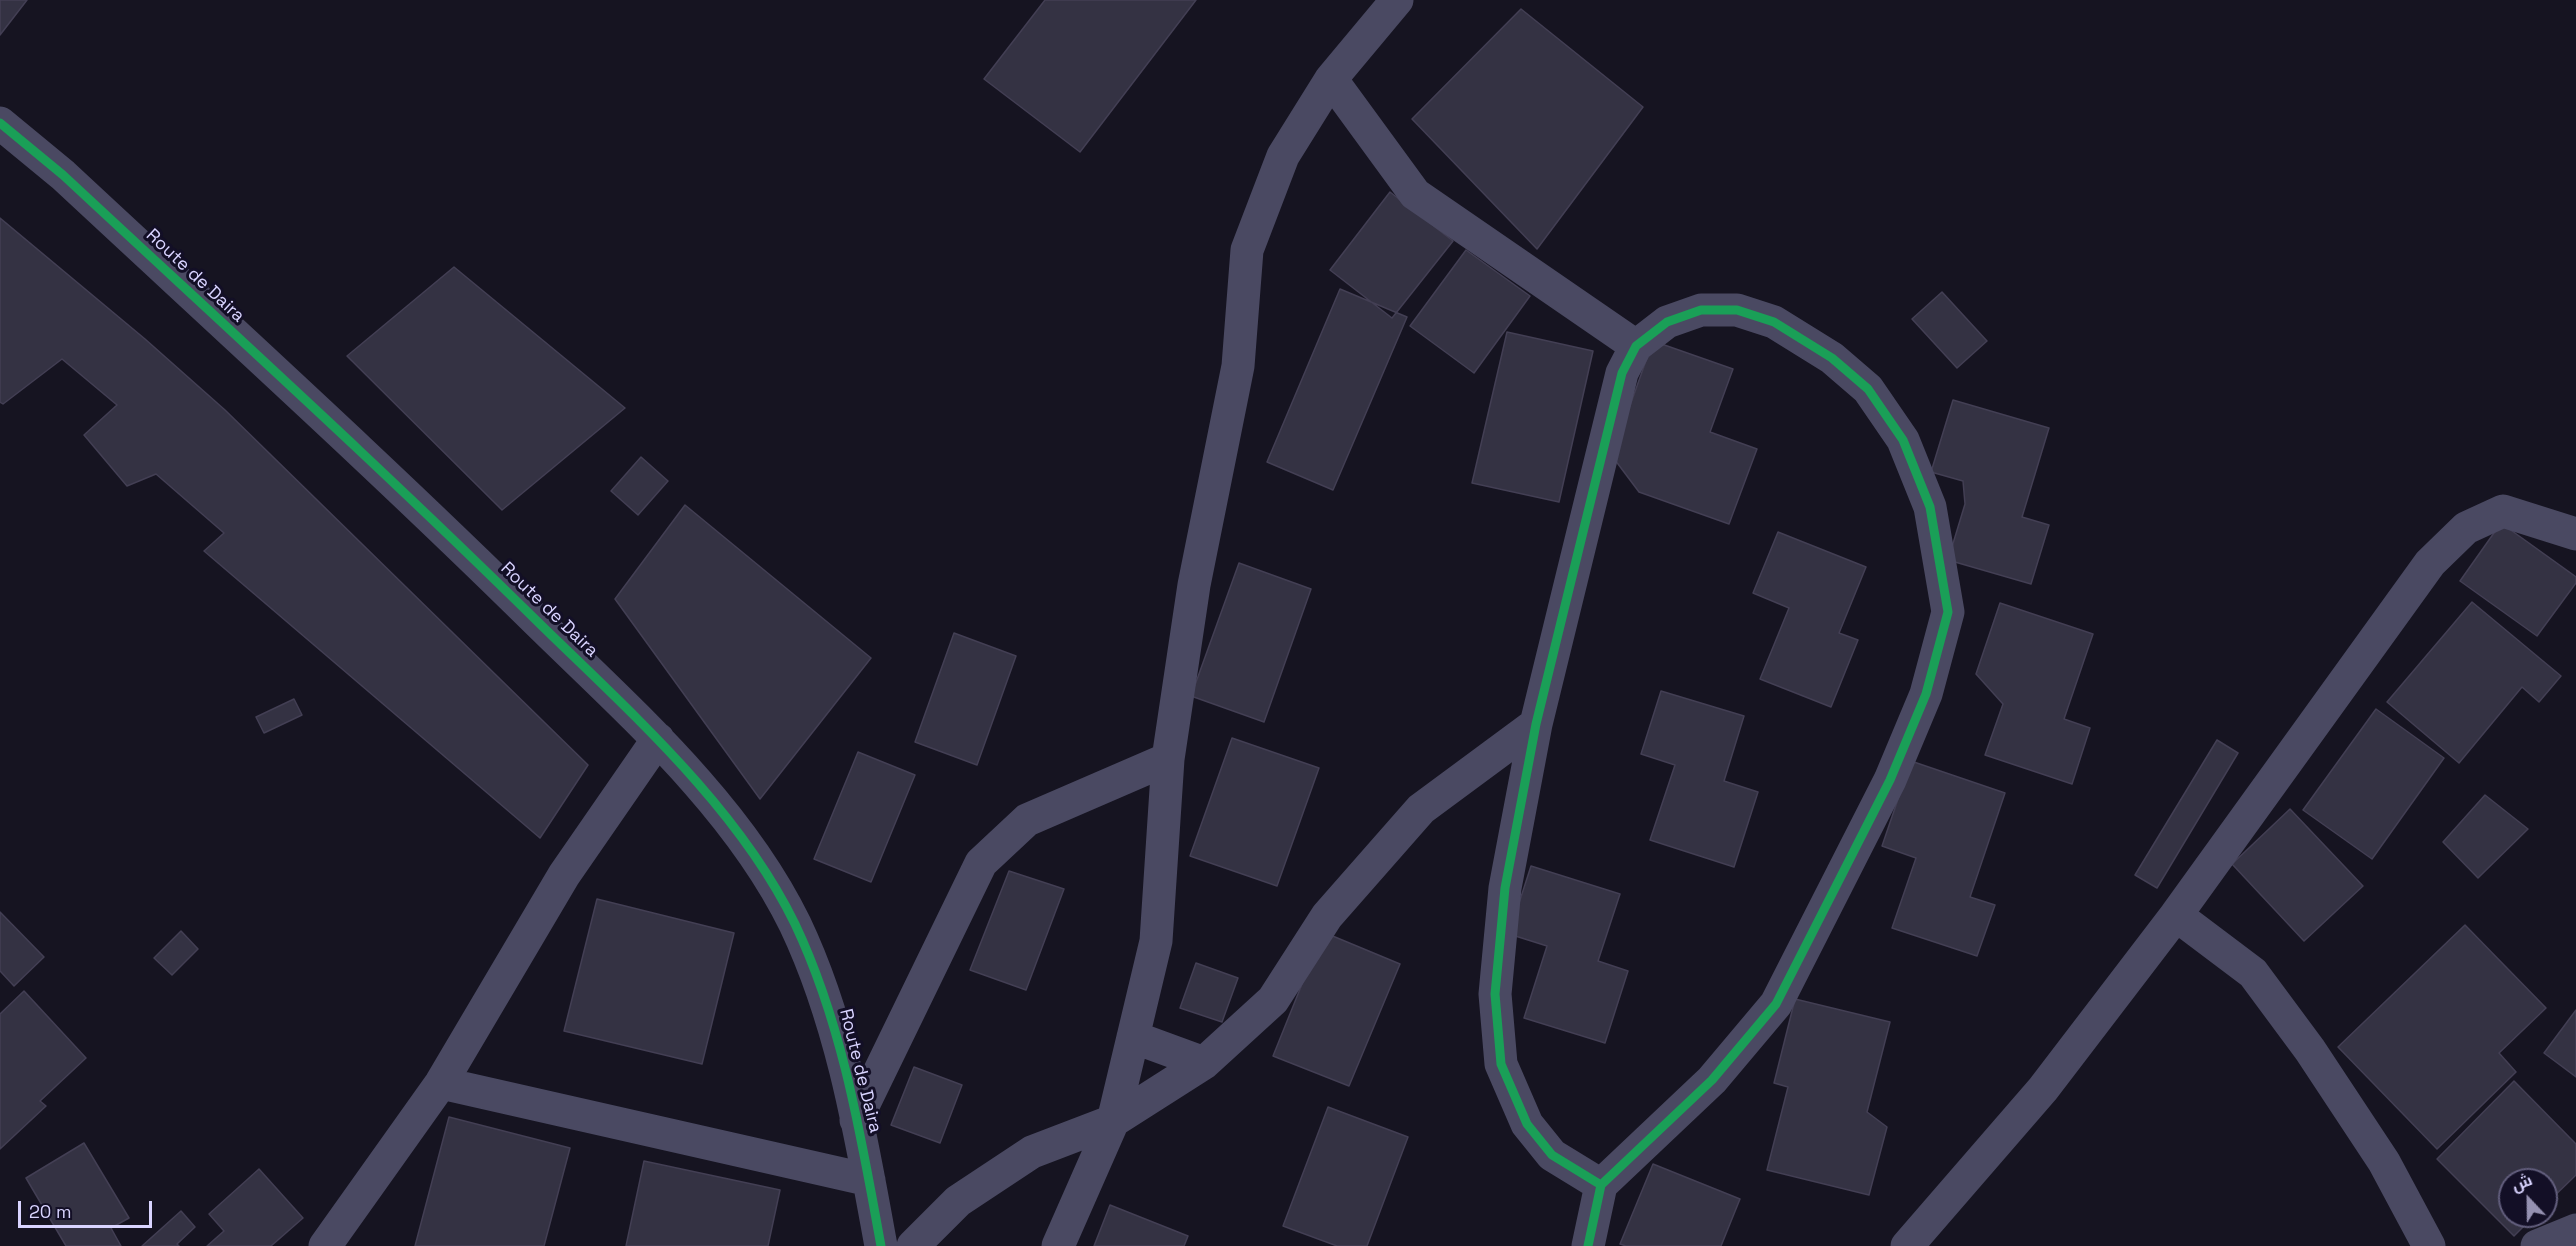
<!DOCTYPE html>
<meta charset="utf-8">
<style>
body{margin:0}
#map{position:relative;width:2576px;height:1246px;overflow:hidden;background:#161421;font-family:"Space Grotesk",Cairo,sans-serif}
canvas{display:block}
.north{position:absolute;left:2498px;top:1168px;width:60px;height:60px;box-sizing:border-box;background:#130f26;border:2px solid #625e7d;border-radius:50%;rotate:338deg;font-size:16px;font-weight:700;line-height:24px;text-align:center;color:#d9d4ff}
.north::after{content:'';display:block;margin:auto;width:21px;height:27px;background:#9591b1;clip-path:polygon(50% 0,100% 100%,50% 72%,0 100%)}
.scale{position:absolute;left:18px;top:1201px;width:134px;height:27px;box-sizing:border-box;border:3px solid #d9d4ff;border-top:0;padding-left:8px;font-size:18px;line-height:21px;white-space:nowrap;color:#d9d4ff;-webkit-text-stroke:4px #130f26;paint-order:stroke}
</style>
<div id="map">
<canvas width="2576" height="1246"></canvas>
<div class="north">ش</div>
<div class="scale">20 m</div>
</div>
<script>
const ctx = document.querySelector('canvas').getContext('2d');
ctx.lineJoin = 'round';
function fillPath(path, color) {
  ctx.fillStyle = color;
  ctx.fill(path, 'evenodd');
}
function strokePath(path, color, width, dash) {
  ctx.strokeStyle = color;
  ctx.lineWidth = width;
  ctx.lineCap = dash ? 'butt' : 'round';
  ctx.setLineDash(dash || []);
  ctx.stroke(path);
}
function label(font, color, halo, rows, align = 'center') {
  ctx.font = font + ' "Space Grotesk",sans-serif';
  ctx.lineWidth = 6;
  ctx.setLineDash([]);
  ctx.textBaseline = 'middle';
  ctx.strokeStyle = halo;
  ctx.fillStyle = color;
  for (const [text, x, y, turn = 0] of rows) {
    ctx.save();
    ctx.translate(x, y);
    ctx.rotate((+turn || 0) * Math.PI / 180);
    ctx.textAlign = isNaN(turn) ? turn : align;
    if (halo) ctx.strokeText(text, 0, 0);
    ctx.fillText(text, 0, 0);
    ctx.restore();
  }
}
const building = new Path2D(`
 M0,0H27L0,35Z
 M1045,0H1196L1080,152L984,79Z
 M1521,9L1643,107L1537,249L1412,119Z
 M1390,192L1453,241L1392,318L1330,270Z
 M0,218L145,339L225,410L588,765L540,838L204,551L224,533L156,474L127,486L84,435L117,405L62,359L3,404L0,402Z
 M1466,250L1530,296L1474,373L1410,326Z
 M454,267L625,408L502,510L347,356Z
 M1340,289L1407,317L1333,490L1267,462Z
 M1942,292L1987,341L1957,368L1912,319Z
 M1507,332L1593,351L1559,502L1472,483Z
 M1653,341L1733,369L1710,432L1757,449L1729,524L1639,492L1612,456Z
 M1953,400L2049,428L2022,517L2049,525L2031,584L1948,560L1965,504L1963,481L1931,472Z
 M641,457L668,481L638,515L611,491Z
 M685,505L871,658L760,799L615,599Z
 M2501,523L2576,577V583L2537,636L2460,581Z
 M1778,532L1866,567L1839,633L1858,640L1831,707L1760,679L1789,608L1753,593Z
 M1239,563L1311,589L1264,722L1191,696Z
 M2472,602L2561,676L2539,702L2522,687L2459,763L2387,702Z
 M2000,603L2093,634L2064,719L2090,728L2072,784L1985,755L2003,704L1976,674Z
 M954,633L1016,656L977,765L915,742Z
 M1661,691L1744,716L1724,781L1758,792L1734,867L1650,840L1675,765L1641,754Z
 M294,699L302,715L264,733L256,717Z
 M2376,709L2444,758L2372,859L2303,810Z
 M1232,738L1319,768L1277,886L1190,856Z
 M2217,740L2238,753L2157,888L2135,875Z
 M858,752L915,775L871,882L814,859Z
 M1911,761L2005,793L1970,897L1995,905L1977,956L1892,928L1916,858L1882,846Z
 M2485,795L2528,829L2478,878L2443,842Z
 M2290,809L2363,886L2304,941L2232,864Z
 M1531,866L1620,894L1598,961L1628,971L1605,1043L1524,1018L1547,946L1509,934Z
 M1009,871L1064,889L1026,990L970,970Z
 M597,899L734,933L702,1064L564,1031Z
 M0,912L44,957L14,986L0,971Z
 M2465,925L2546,1008L2499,1053L2516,1072L2437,1149L2338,1047Z
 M181,931L198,949L172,975L154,958Z
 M1323,932L1400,964L1349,1086L1273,1056Z
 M1196,963L1238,978L1222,1022L1180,1008Z
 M24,991L86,1058L40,1101L46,1106L0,1149V1014Z
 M1795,999L1890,1022L1867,1112L1887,1127L1869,1195L1767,1170L1788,1087L1774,1083Z
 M2576,1010V1077L2544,1053Z
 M914,1067L962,1085L940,1143L891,1125Z
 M2514,1081L2576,1144V1175L2546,1204V1180H2510V1216H2534L2514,1236L2437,1159Z
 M1328,1107L1408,1137L1367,1246H1337L1283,1226Z
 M449,1117L570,1148L544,1246H415Z
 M84,1143L129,1218L111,1228L121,1246H66L26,1178Z
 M644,1161L780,1190L768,1246H626Z
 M1653,1164L1740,1199L1721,1246H1626L1620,1244Z
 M259,1169L303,1218L271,1246H207L224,1231L209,1214Z
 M1110,1205L1188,1236L1184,1246H1094Z
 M181,1211L195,1227L177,1244L179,1246H142Z`);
fillPath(building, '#343243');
strokePath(building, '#433f54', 1.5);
strokePath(new Path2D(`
 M1331,79L1415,194L1636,346
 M0,123L63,175C223,324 384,470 539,623C631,713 738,807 795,924C843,1025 861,1137 881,1246
 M2176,915L2430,563L2466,528L2503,511L2576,534
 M1133,1037L1204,1063
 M441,1083L869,1180
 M856,1120L981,863L1027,820L1168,759L1194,585L1238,366L1247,250L1283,156L1331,79L1397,0
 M325,1246L441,1083L564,875L658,739
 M913,1246L958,1201L1032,1152L1113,1121L1204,1063L1273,1000L1327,916L1421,809L1536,724
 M1058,1246L1113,1121L1156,941L1168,759
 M1588,1246L1601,1185L1712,1080L1776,1004L1890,780L1926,694L1948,612L1930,507L1903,440L1868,389L1832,358L1774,322L1737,310H1701L1667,322L1636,346L1622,373L1536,724L1505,888L1495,994L1501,1064L1527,1124L1552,1155L1601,1185
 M1907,1246L2043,1089L2176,915L2253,973L2310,1050L2384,1162L2429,1246
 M2537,1246L2576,1230`), '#4a4962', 33);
strokePath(new Path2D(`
 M0,123L63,175C223,324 384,470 539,623C631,713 738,807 795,924C843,1025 861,1137 881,1246
 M1588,1246L1601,1185L1712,1080L1776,1004L1890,780L1926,694L1948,612L1930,507L1903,440L1868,389L1832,358L1774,322L1737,310H1701L1667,322L1636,346L1622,373L1536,724L1505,888L1495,994L1501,1064L1527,1124L1552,1155L1601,1185`), '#1a9f57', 9);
label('18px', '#d9d4ff', '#130f26', [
 ["Route de Daira",195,276,43],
 ["Route de Daira",549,610,44],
 ["Route de Daira",860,1071,76]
]);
</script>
